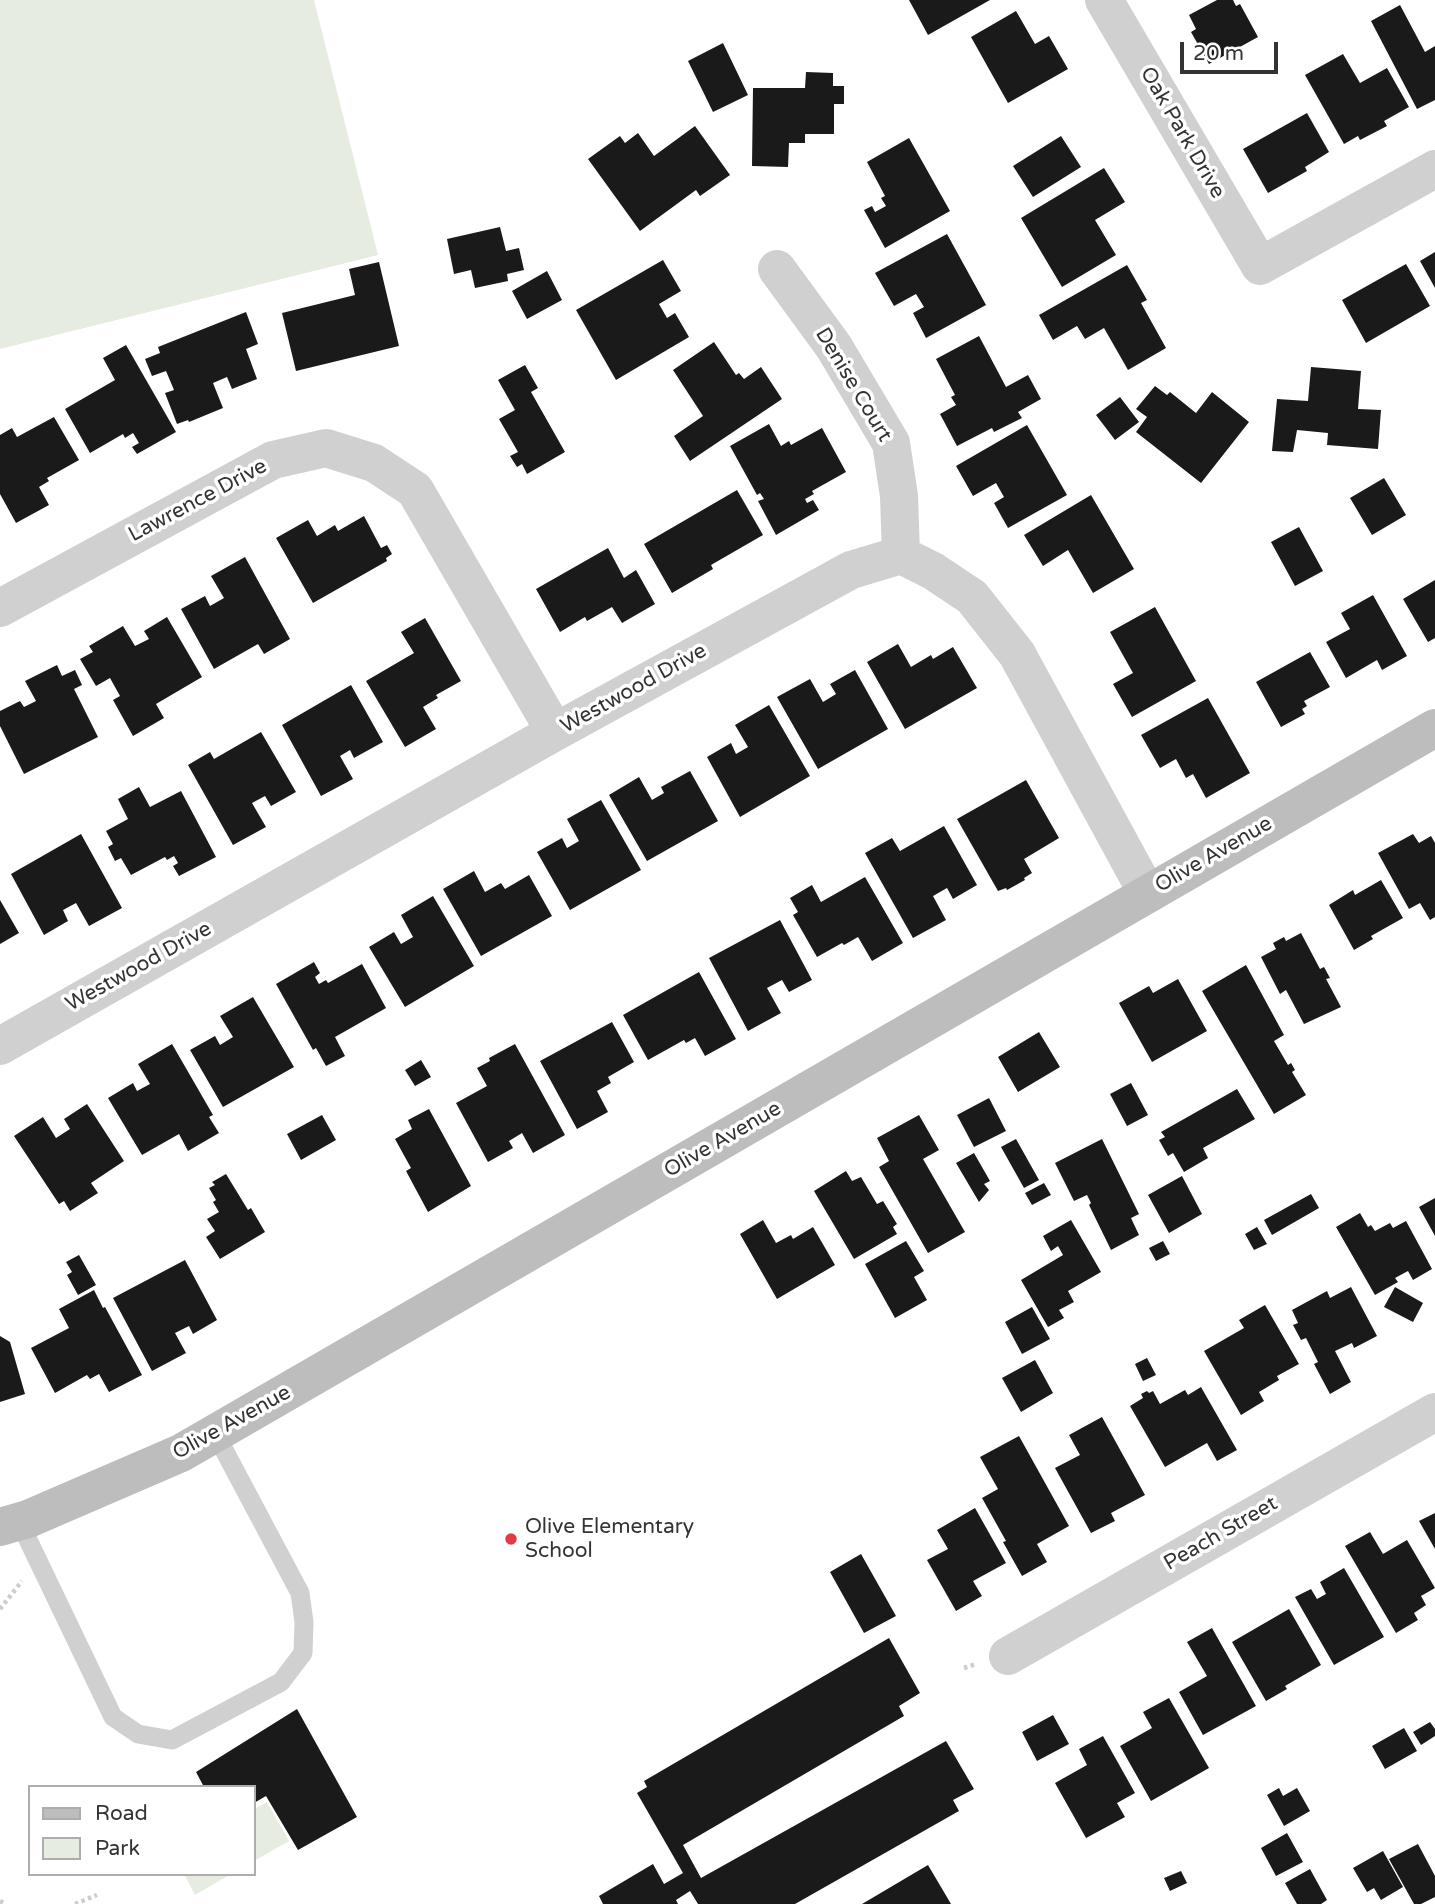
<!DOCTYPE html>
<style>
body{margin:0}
#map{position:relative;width:1435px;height:1904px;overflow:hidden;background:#fff;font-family:"Varela Round",sans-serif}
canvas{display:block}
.legend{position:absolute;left:28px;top:1785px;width:228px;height:91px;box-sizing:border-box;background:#fff;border:2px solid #adadad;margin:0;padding:9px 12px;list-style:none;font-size:21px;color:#333}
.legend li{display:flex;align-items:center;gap:14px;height:35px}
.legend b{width:35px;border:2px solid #adadad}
.scale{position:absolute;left:1180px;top:42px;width:98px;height:32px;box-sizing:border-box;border:4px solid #333;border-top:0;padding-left:9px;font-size:21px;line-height:24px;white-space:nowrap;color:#333;-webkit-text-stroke:5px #fff;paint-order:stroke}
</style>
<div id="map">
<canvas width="1435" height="1904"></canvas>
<ul class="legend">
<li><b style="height:9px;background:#bdbdbd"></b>Road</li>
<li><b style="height:19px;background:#e6ecdf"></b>Park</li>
</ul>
<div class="scale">20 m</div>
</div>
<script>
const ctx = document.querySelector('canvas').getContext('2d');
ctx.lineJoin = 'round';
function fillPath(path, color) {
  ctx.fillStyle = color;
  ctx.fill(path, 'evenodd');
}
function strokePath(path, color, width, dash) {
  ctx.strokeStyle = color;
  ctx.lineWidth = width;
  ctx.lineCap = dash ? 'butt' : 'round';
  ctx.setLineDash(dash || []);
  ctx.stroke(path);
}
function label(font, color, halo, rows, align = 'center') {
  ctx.font = font + ' "Varela Round",sans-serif';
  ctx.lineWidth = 7;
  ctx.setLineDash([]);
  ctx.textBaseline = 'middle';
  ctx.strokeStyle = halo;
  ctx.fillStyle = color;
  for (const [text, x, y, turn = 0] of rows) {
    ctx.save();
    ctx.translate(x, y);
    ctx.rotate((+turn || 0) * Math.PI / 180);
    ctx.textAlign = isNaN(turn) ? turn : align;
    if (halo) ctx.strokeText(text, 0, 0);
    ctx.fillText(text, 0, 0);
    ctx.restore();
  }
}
fillPath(new Path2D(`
 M0,0H314L378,255L0,349Z
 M267,1802L289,1841L254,1861V1809Z
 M184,1874H231L195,1895Z`), '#e6ecdf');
fillPath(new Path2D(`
 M909,0H990L928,35Z
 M1217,0H1233L1236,6L1240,4L1258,37L1209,64L1191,32L1196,29L1189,15Z
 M1400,5L1425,52L1435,46V100L1417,109L1371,21Z
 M1016,11L1035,44L1049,36L1068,69L1008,103L971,37Z
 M723,43L748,95L713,112L688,61Z
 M1343,54L1360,83L1387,68L1409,107L1384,121L1387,126L1360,140L1358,136L1344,144L1305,75Z
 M806,72L833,73V86H844V104H834V134H805V143H789L788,167L752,166L753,88H805Z
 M1307,113L1329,152L1305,167L1307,171L1268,193L1243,149Z
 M695,126L730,175L700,196L696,190L640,231L588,159L620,136L625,143L638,133L654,156Z
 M1061,136L1081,167L1033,197L1013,166Z
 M909,138L950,211L885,248L864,210L872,206L875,212L886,206L881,198L885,196L867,162Z
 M1104,168L1125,202L1095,220L1116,255L1062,287L1021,218Z
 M500,227L506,251L519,248L524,270L507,274L508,281L475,288L471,270L454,274L447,239Z
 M947,234L986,305L926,338L913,313L924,307L916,294L894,306L875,273Z
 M1435,252V288L1420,261Z
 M663,260L681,291L659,304L667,318L675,313L689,337L616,380L576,310Z
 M379,262L399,346L296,371L282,313L355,295L349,269Z
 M1406,264L1430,306L1366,343L1342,300Z
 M1127,265L1147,300L1141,303L1166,348L1128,370L1104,328L1085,339L1077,326L1053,340L1039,315Z
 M547,271L562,300L527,319L512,291Z
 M246,312L258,344L246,349L257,379L232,389L227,377L213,383L223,408L189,422L188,420L177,424L165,393L174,390L166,371L152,376L145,359L160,353L158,347Z
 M979,336L1006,387L1028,375L1041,399L1018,412L1022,418L994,432L992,428L957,446L940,414L956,405L951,397L955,395L936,359Z
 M714,342L736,375L739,373L744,379L761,367L782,399L690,461L674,436L703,416L673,370Z
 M126,345L176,432L137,454L132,447L139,443L133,433L125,438L123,434L90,453L65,409L115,380L103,358Z
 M525,365L538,388L531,392L565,452L527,474L522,464L517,467L510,456L518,452L499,419L515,410L498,380Z
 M1311,367L1361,371L1358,409L1381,410L1378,449L1327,445L1328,433L1297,430L1293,452L1272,451L1277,399L1308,401Z
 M1155,386L1167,395L1170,392L1196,413L1212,392L1249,422L1201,483L1136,432L1147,417L1136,409Z
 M1120,397L1139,422L1115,440L1096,415Z
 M54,417L79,460L47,478L49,481L39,487L49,505L16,523L0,494V435L12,428L17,437Z
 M769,424L781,446L789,441L791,445L822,428L846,472L812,491L814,494L805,499L807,503L813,500L819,510L776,535L758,501L764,499L760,493L757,495L730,446Z
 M1027,425L1067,495L1008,528L994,503L1004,497L996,483L973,496L956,466Z
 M1384,478L1406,515L1372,535L1350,498Z
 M737,490L763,535L711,565L713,569L672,593L644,544Z
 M1091,495L1134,569L1093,593L1068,550L1043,566L1024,535Z
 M364,516L381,548L387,545L392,554L386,558L387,561L313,603L276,538L308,520L317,536L335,525L338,531Z
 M1299,527L1323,571L1295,586L1271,542Z
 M608,548L624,578L636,570L655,604L622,623L612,607L587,621L585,617L560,632L536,589Z
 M245,557L290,639L264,654L258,644L214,669L181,609L205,596L210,606L224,598L211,576Z
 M1435,580V638L1428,642L1403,599Z
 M1373,595L1407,656L1382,670L1377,660L1346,678L1326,642L1350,629L1341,613Z
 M1155,607L1196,681L1132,717L1113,684L1133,673L1110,632Z
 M167,617L202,677L156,704L164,718L133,736L113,700L120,696L110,678L96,686L80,659L93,652L89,646L123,626L135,646L149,639L144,631Z
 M425,618L461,681L436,695L438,698L423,707L436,729L405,747L366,681L414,653L401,632Z
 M898,644L911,667L931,655L933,659L953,647L977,688L905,729L867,662Z
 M1310,652L1330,687L1304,701L1307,706L1302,709L1305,714L1281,727L1256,682Z
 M57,665L62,676L75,670L82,685L74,689L98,737L24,774L0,726V711L20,701L24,707L36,701L25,681Z
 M855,670L888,729L818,769L777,697L810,679L823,702L836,694L830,684Z
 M351,685L383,742L354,758L350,750L340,756L353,779L321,796L282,725Z
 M1208,698L1250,773L1206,798L1193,774L1186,778L1176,759L1160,768L1141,735Z
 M769,705L810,776L740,817L707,757L731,743L736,754L748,747L735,725Z
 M261,732L296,792L271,806L265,796L252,803L266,827L233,845L188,765L210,752L214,759Z
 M690,771L718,821L647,861L609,795L639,777L652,800L664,793L661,787Z
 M1026,780L1059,838L1024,859L1032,873L1024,878L1025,880L1007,890L1006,888L998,891L957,819Z
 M139,787L150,807L181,791L216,857L179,876L173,866L178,863L174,856L167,860L165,857L131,875L121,858L115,861L108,847L113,844L106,831L128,819L118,799Z
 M601,800L641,870L570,910L537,852L562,838L567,848L579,841L567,819Z
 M944,826L977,885L953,899L947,888L933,896L946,920L913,938L865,853L892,838L900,851Z
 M81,834L122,908L89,926L76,903L63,910L68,921L44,935L11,874Z
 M1413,834L1419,843L1431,836L1435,843V917L1430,920L1420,903L1409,909L1378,853Z
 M474,871L485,892L501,883L505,889L529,875L552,916L481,956L443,889Z
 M865,877L903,943L872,961L858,937L844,945L842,943L817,957L793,915L798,912L790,898L812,885L821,902Z
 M1381,880L1403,918L1371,936L1373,939L1354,950L1329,905L1353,890L1355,895Z
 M433,896L474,966L405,1007L369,947L394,932L401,944L413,937L401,915Z
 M0,900L19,933L0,944Z
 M780,920L812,980L789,992L782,980L767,988L781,1013L748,1031L709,958Z
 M1301,933L1320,969L1324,967L1330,978L1326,979L1341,1007L1304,1024L1286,990L1280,994L1261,957L1276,949L1273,943L1284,937L1286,941Z
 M314,962L320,973L315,977L319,984L326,980L328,983L362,964L386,1008L335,1037L345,1056L326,1066L316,1048L313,1050L276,984Z
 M1246,965L1284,1035L1274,1041L1288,1065L1291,1063L1295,1070L1292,1072L1306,1095L1274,1114L1202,991Z
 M699,972L736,1039L705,1056L695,1038L686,1043L684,1040L648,1060L623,1015Z
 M1178,979L1207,1031L1152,1062L1119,1003L1149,986L1153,993Z
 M253,997L294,1067L223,1107L190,1050L215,1036L220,1045L233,1037L220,1016Z
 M612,1022L634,1062L608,1077L611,1083L597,1091L608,1112L577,1129L540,1061Z
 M1039,1032L1060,1067L1018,1092L998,1057Z
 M172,1044L213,1115L209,1117L219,1133L188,1151L179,1134L142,1155L108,1098L133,1083L137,1091L150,1084L138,1064Z
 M515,1044L565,1135L533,1153L522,1133L509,1141L513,1148L488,1162L456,1103L487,1086L477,1068L490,1061L489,1058Z
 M421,1060L431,1077L415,1086L405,1070Z
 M1131,1083L1148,1115L1127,1126L1110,1094Z
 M1237,1089L1255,1119L1203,1148L1208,1158L1184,1172L1173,1153L1168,1156L1159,1140L1165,1137L1161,1132Z
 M989,1098L1006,1131L974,1147L957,1115Z
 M87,1104L124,1161L91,1183L98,1193L70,1211L64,1201L59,1204L14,1136L43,1117L56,1138L70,1129L64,1119Z
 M429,1109L471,1186L428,1212L406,1171L411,1168L395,1139L412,1129L408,1120Z
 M322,1115L336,1140L301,1160L287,1134Z
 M919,1115L939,1150L923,1159L965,1232L928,1253L879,1167L889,1161L877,1138Z
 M1016,1139L1039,1180L1024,1188L1001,1147Z
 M1102,1139L1139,1214L1131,1218L1139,1235L1111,1250L1089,1205L1091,1203L1087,1195L1074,1201L1055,1163Z
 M974,1153L990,1181L984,1184L989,1190L979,1202L956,1163Z
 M846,1171L852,1181L861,1177L877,1204L883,1201L897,1224L893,1227L897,1234L854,1259L814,1191Z
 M226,1174L248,1210L251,1208L265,1232L220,1259L206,1237L215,1231L207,1219L219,1212L213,1202L216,1200L209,1188L215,1185L212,1182Z
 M1182,1176L1202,1214L1169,1233L1148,1195Z
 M1044,1183L1051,1195L1032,1205L1025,1193Z
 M1311,1194L1319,1208L1272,1235L1264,1220Z
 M1435,1198V1236L1419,1207Z
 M1360,1213L1368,1227L1371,1225L1375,1231L1390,1223L1393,1228L1406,1221L1432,1269L1413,1280L1408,1271L1395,1278L1398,1282L1375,1295L1336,1227Z
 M763,1220L776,1243L791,1235L793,1239L813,1227L835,1265L777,1299L740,1234Z
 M1071,1220L1101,1272L1068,1291L1074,1302L1059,1310L1064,1318L1048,1327L1021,1280L1063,1255L1058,1246L1051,1251L1043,1236Z
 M1257,1227L1267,1244L1254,1250L1245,1234Z
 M906,1241L924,1271L914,1277L927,1300L895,1318L865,1264Z
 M1163,1241L1170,1254L1156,1261L1149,1248Z
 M79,1255L96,1285L78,1295L67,1275L72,1272L66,1262Z
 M185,1260L217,1320L193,1334L189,1326L175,1333L186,1353L152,1371L113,1298Z
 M1351,1287L1377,1336L1354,1348L1352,1343L1335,1351L1351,1382L1330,1394L1314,1364L1318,1362L1306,1338L1301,1340L1293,1325L1298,1323L1292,1310L1327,1291L1330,1298Z
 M1395,1287L1423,1303L1413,1322L1384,1307Z
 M94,1290L103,1308L105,1307L142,1375L109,1392L99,1374L90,1379L87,1375L55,1393L31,1348L69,1328L59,1309Z
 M1265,1305L1299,1364L1277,1376L1279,1380L1259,1392L1264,1401L1241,1415L1204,1351L1244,1328L1239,1320Z
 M1032,1307L1050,1339L1022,1354L1005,1322Z
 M0,1336L10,1342L25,1394L0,1402Z
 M1147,1358L1156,1375L1143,1381L1135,1364Z
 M1035,1360L1053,1393L1021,1412L1002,1378Z
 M1201,1387L1237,1450L1217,1461L1207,1443L1165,1467L1130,1406L1143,1398L1141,1394L1147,1391L1149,1393L1153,1391L1160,1404L1185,1390L1188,1395Z
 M1102,1417L1145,1495L1111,1513L1115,1521L1091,1533L1055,1468L1080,1455L1069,1435Z
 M1019,1436L1069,1526L1037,1544L1047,1562L1022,1576L1003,1542L1006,1541L982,1498L998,1489L980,1457Z
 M975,1508L1006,1563L973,1581L982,1596L956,1611L927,1560L948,1549L937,1530Z
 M1435,1513V1549L1419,1521Z
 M1370,1532L1383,1554L1407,1540L1435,1588L1421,1596L1426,1605L1414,1613L1418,1620L1396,1633L1345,1546Z
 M861,1554L896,1616L864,1633L830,1572Z
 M1344,1568L1384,1637L1334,1665L1295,1597L1311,1589L1317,1599L1326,1594L1320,1582Z
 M1289,1609L1321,1665L1285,1686L1287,1689L1266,1701L1232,1642Z
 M1212,1628L1256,1706L1203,1735L1179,1692L1207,1676L1187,1642Z
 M889,1638L920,1693L899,1706L904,1716L683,1845L701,1878L946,1741L974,1789L953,1800L959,1811L795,1904H698L690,1891L676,1900L678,1904H603L599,1896L653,1864L664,1884L683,1873L637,1793L647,1787L644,1781Z
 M1169,1698L1209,1768L1151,1801L1120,1746L1152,1728L1143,1712Z
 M297,1709L357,1817L298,1850L266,1796L254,1803V1787H204L196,1772Z
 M1053,1715L1069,1744L1037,1761L1022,1732Z
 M1430,1722L1435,1729V1736L1421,1745L1413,1732Z
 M1404,1728L1417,1751L1385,1769L1372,1746Z
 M1103,1736L1135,1793L1117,1803L1125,1817L1086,1838L1055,1783L1087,1765L1079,1749Z
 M1279,1788L1283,1796L1297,1788L1310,1811L1284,1826L1267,1795Z
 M1287,1833L1303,1862L1276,1876L1261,1848Z
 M1418,1844L1435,1876V1897L1421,1904H1414L1389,1859Z
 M1383,1851L1403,1887L1381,1900L1374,1888L1367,1892L1353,1868Z
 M928,1865L951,1904H862Z
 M1310,1869L1327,1900L1321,1904H1297L1285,1883Z
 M1181,1871L1187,1883L1170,1891L1164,1878Z`), '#1a1a1a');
strokePath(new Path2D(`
 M0,1609L22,1581
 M964,1668L976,1664
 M0,1901L5,1904
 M75,1904L97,1895`), '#cdcdcd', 4.5, [3.5, 3.5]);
strokePath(new Path2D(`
 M19,1521L113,1717L138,1734L172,1740L281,1682L303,1653L304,1622L300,1593L215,1433`), '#d0d0d0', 19);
strokePath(new Path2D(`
 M1104,0L1260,266L1435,169
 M777,269L834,347L891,443L899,496L901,555
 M0,608L273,460L326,448L374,463L415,490L555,732
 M0,1046L555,732L851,570L901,555L933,571L972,597L1017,654L1147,893
 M1008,1656L1435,1412`), '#d0d0d0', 38);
strokePath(new Path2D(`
 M0,1527L28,1519L181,1453L1435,728`), '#bdbdbd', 38);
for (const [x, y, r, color] of [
 [511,1539,7,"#e63946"]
]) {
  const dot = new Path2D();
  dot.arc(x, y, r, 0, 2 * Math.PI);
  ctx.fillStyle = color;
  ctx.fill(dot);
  strokePath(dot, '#fff', 2.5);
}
label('21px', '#333', '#fff', [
 ["Oak Park Drive",1182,133,60],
 ["Denise Court",853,385,59],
 ["Lawrence Drive",198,501,-28],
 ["Westwood Drive",634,689,-29],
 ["Olive Avenue",1214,855,-30],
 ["Westwood Drive",139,967,-29],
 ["Olive Avenue",723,1140,-30],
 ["Olive Avenue",232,1423,-29],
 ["Peach Street",1221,1534,-30]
]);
label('21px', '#333', '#fff', [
 ["Olive Elementary",525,1527],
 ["School",525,1551]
], 'left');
</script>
